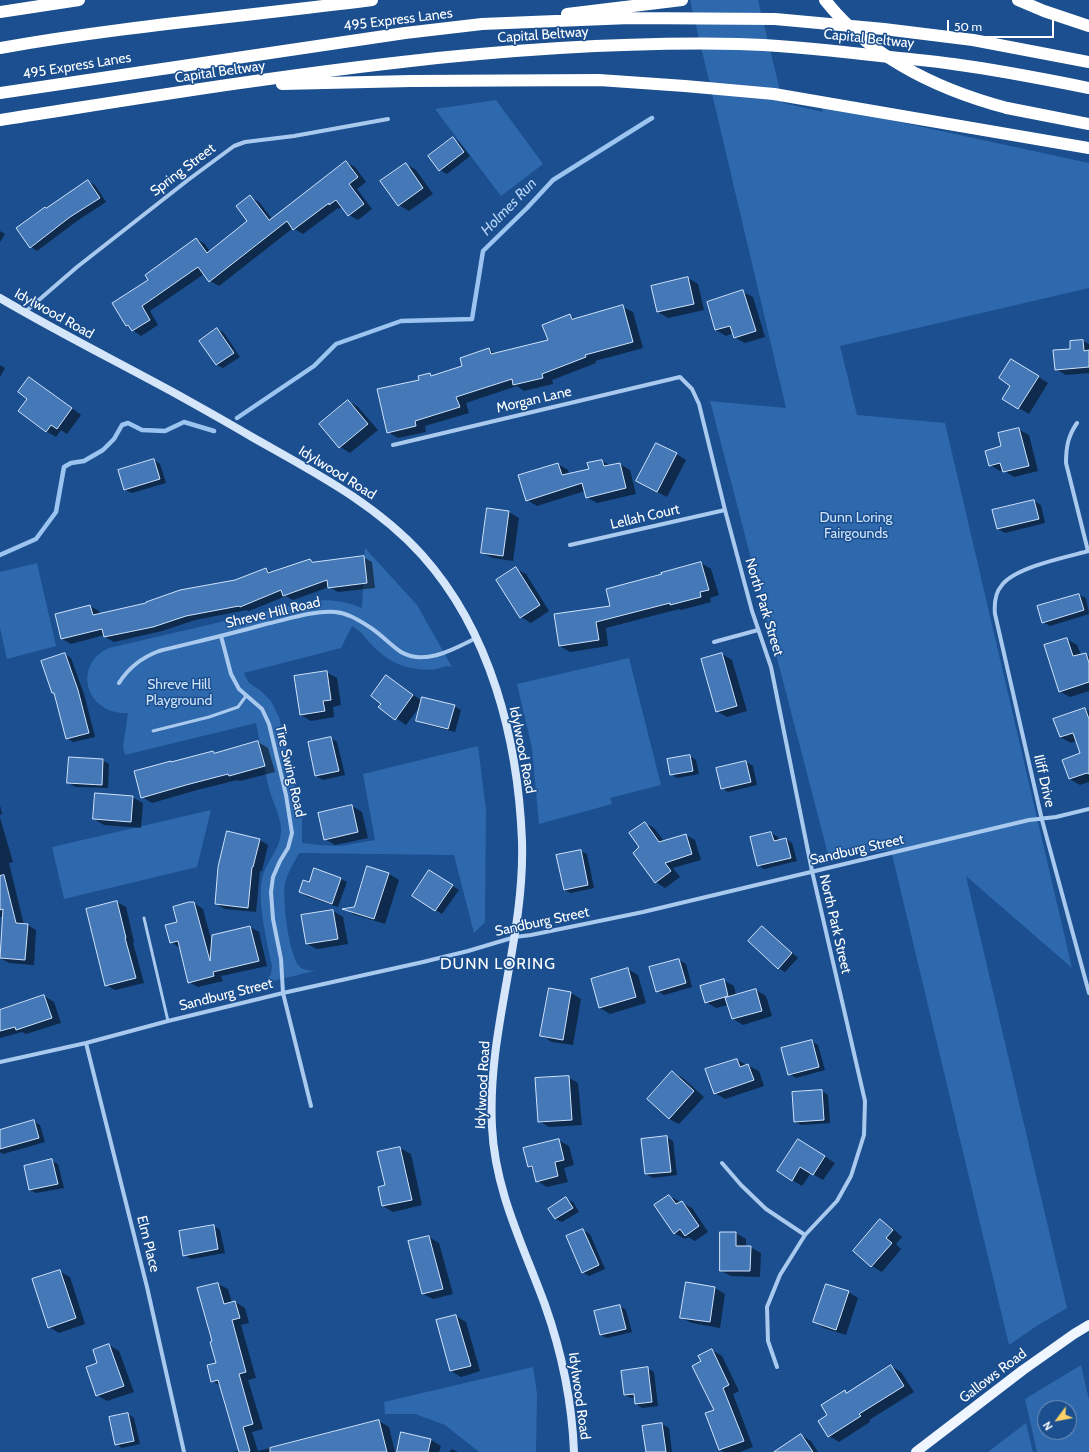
<!DOCTYPE html>
<style>
body{margin:0}
#map{position:relative;width:1089px;height:1452px;overflow:hidden;background:#1b4f8f;font-family:Cabin,sans-serif}
canvas{display:block}
.north{position:absolute;left:1037px;top:1400px;width:40px;height:40px;box-sizing:border-box;background:#1b4f8f;border:1px solid #7695bc;border-radius:50%;rotate:238deg;font-size:11px;font-weight:700;line-height:16px;text-align:center;color:#fff}
.north::after{content:'';display:block;margin:auto;width:14px;height:18px;background:#ffd166;clip-path:polygon(50% 0,100% 100%,50% 72%,0 100%)}
.scale{position:absolute;left:947px;top:20px;width:107px;height:18px;box-sizing:border-box;border:2px solid #fff;border-top:0;padding-left:5px;font-size:12px;line-height:14px;white-space:nowrap;color:#fff;-webkit-text-stroke:3px #1b4f8f;paint-order:stroke}
</style>
<div id="map">
<canvas width="1089" height="1452"></canvas>
<div class="north">N</div>
<div class="scale">50 m</div>
</div>
<script>
const ctx = document.querySelector('canvas').getContext('2d');
ctx.lineJoin = 'round';
function fillPath(path, color) {
  ctx.fillStyle = color;
  ctx.fill(path, 'evenodd');
}
function strokePath(path, color, width, dash) {
  ctx.strokeStyle = color;
  ctx.lineWidth = width;
  ctx.lineCap = dash ? 'butt' : 'round';
  ctx.setLineDash(dash || []);
  ctx.stroke(path);
}
function label(font, color, halo, rows, align = 'center') {
  ctx.font = font + ' Cabin,sans-serif';
  ctx.lineWidth = 3;
  ctx.setLineDash([]);
  ctx.textBaseline = 'middle';
  ctx.strokeStyle = halo;
  ctx.fillStyle = color;
  for (const [text, x, y, turn = 0] of rows) {
    ctx.save();
    ctx.translate(x, y);
    ctx.rotate((+turn || 0) * Math.PI / 180);
    ctx.textAlign = isNaN(turn) ? turn : align;
    if (halo) ctx.strokeText(text, 0, 0);
    ctx.fillText(text, 0, 0);
    ctx.restore();
  }
}
fillPath(new Path2D(`
 M690,0H758L783,103L823,112L821,105L1089,163V288L840,346L857,415L945,423L1072,968L966,876L1067,1308L1035,1327L1009,1345L891,850L829,858L710,401L786,408Z
 M496,100L543,164L501,196L435,109Z
 M365,548L417,605L452,667C446,665 443,667 437,669C428,671 416,669 406,667C393,663 381,655 372,645C365,638 361,631 352,626L341,648L244,673L249,683L261,691L271,701L279,717L302,818V843L320,845L340,846L375,840L363,774L478,746L486,810L485,922L474,933L454,855L299,853C294,863 287,873 285,884C282,899 289,958 300,967C305,971 311,971 318,970L265,983L271,974L272,966C267,942 256,899 263,875C267,861 280,849 281,833C282,820 275,807 271,795C264,772 261,747 256,723L125,755L123,747L128,713C85,715 72,664 109,648L311,601C329,599 346,601 362,608Z
 M37,563L56,646L7,659L0,628V572Z
 M629,658L661,785L610,798L612,804L539,824L532,748L517,684Z
 M211,810L197,867L64,899L52,847Z
 M1081,1365L1089,1400V1452H1037L1025,1399ZM1045,1408H1069V1432H1045Z
 M533,1367L537,1394L536,1452H479L445,1425L415,1414H385L384,1402Z
 M1026,1423L1033,1452H988Z`), '#2e69ad');
fillPath(new Path2D(`
 M453,139L459,142L470,156L447,174L440,170L430,156Z
 M346,162L355,167L366,182L357,189L372,209L358,220L349,215L343,206L339,209L338,208L303,234L293,228L219,286L210,281L204,274L150,311L158,325L141,336L127,326L113,304L150,281L196,239L205,244L210,252L249,221L250,197L259,202L272,219Z
 M406,164L416,170L433,194L409,211L399,205Z
 M88,181L95,185L106,202L77,221L37,251L31,247L47,209Z
 M0,231L5,234L0,242Z
 M688,278L698,284L704,310L668,318L658,312L652,286Z
 M743,292L753,297L765,337L745,343L734,337L733,333L726,336L716,330Z
 M623,307L633,312L643,348L595,361L596,363L552,380L553,384L524,391L517,386L466,403L469,413L425,426L426,432L398,438L388,432L420,381L430,374L434,376L464,367L489,349L496,354L549,341L570,315L576,319Z
 M218,329L224,333L240,357L223,368L217,365L201,341Z
 M1083,341L1089,344V373L1066,375L1056,369L1071,350Z
 M0,365L5,368L0,377Z
 M1022,366L1048,383L1029,414L1004,399Z
 M29,378L39,384L81,415L67,434L61,430L56,437L46,431L29,399Z
 M348,401L358,407L378,430L350,453L340,447L320,424Z
 M1018,429L1029,435L1038,471L1014,477L1003,470L1000,471L990,465L1002,447Z
 M676,454L686,460L667,497L648,487Z
 M154,460L160,464L166,483L132,493L125,490L119,471Z
 M602,461L611,466L620,464L630,470L636,494L597,503L586,497L585,491L537,506L527,500L558,464L568,470L569,475L590,470Z
 M1034,501L1041,505L1045,523L1005,533L998,529L994,511Z
 M509,512L519,518L513,561L493,558L482,553Z
 M363,557L372,562L375,588L338,592L329,587L293,600L286,596L249,611L247,610L195,620L162,631L114,642L105,637L104,635L71,644L62,639L90,606L99,611L100,614L236,581L266,569L273,573L310,560L315,563Z
 M701,563L711,569L719,595L710,598L711,602L681,610L679,609L606,628L608,646L570,652L560,646L611,607L663,575Z
 M516,569L526,574L549,611L531,623L521,617Z
 M1079,595L1086,598L1089,614L1050,626L1043,622L1038,607Z
 M1067,639L1077,645L1081,655L1085,654L1089,656V691L1070,697L1059,691Z
 M65,654L71,658L84,694L95,737L73,742L67,738Z
 M722,654L732,660L747,711L727,717L716,711Z
 M326,672L337,678L341,705L333,707L334,717L311,721L301,715Z
 M387,676L422,701L454,706L461,710L455,732L424,724L417,720L421,705L406,725L380,707L382,704Z
 M1085,709L1089,711V782L1080,785L1070,779L1064,760L1081,754L1076,741L1071,743L1060,737Z
 M331,738L337,742L345,775L323,780L316,776L309,743Z
 M258,742L268,748L275,772L240,781L237,780L197,790L152,803L142,797L171,762L173,763L213,752L216,753Z
 M690,756L696,760L699,774L677,778L671,774Z
 M102,760L109,764L108,788L75,787L69,783Z
 M746,762L753,766L757,785L728,792L722,788L717,769Z
 M132,797L143,803L141,828L104,825L94,819Z
 M0,805L2,814L0,815Z
 M352,806L362,812L368,838L335,845L325,839Z
 M0,818L13,862L9,863L24,925H28L36,930L34,965L9,963L0,958L4,916L0,917Z
 M645,823L654,828L664,841L686,835L695,840L701,860L673,868L680,877L665,888L656,882L641,848Z
 M771,833L778,837L779,841L786,839L792,843L797,861L764,869L758,865Z
 M260,840L268,845L262,871H260L256,912L225,909L216,904Z
 M580,851L587,854L594,888L571,893L564,890Z
 M389,874L399,880L385,924L353,914L345,909L355,908Z
 M436,875L459,890L442,914L413,895Z
 M340,878L347,882L338,907L306,896L300,892Z
 M117,902L126,907L134,942L133,943L144,983L115,990L106,985Z
 M194,903L203,909L212,943L250,927L259,932L267,966L221,976L223,981L198,987L189,982L180,948L171,942L179,923Z
 M333,911L343,917L348,944L317,949L307,944Z
 M762,927L768,931L798,958L785,972L779,968Z
 M679,960L686,964L692,987L664,995L657,991Z
 M628,969L638,975L646,1003L610,1014L600,1008L592,980Z
 M723,980L734,986L736,996L756,990L766,996L772,1016L743,1025L733,1019L728,1005L716,1008L706,1002Z
 M571,993L581,999L573,1045L552,1042L542,1036Z
 M44,996L54,1002L61,1023L26,1034L22,1032L0,1038V1011Z
 M811,1041L818,1045L825,1070L796,1078L789,1074Z
 M737,1060L759,1071L764,1086L725,1099L715,1093Z
 M672,1072L683,1078L704,1097L679,1124L669,1119Z
 M568,1077L578,1083L582,1125L549,1127L539,1121Z
 M822,1091L828,1095L830,1123L801,1125L795,1122Z
 M33,1121L40,1125L45,1142L3,1154L0,1152V1131Z
 M666,1137L673,1141L677,1175L653,1178L646,1174Z
 M558,1140L569,1146L574,1165L564,1168L568,1182L547,1187L537,1181L534,1170L529,1167L524,1149Z
 M808,1146L835,1163L823,1180L811,1173L802,1186L792,1180Z
 M400,1148L411,1154L422,1205L393,1212L383,1206L379,1188L386,1186L378,1153Z
 M52,1161L58,1164L64,1188L36,1193L30,1190Z
 M669,1196L692,1208L708,1232L695,1241L688,1237L685,1239L674,1233Z
 M566,1199L573,1202L579,1212L562,1222L555,1219Z
 M880,1220L890,1226L902,1237L896,1244L901,1249L882,1272L872,1266L854,1251Z
 M214,1226L220,1230L225,1253L191,1259L184,1255Z
 M583,1230L590,1234L605,1269L589,1276L582,1272Z
 M736,1233L746,1239V1247H750L761,1253L760,1277L731,1276L721,1271Z
 M429,1237L439,1243L453,1294L433,1299L423,1294Z
 M59,1271L70,1277L85,1324L59,1333L49,1327Z
 M218,1284L228,1289L232,1303L235,1302L245,1308L249,1323L241,1325L256,1378L248,1380L263,1429L252,1432L258,1451L379,1421L389,1427L395,1452H234L240,1450L221,1386L212,1381L217,1363L213,1342L199,1289Z
 M715,1288L725,1294L720,1328L692,1323L681,1318Z
 M848,1292L858,1298L846,1335L824,1328L814,1322Z
 M620,1306L626,1310L632,1332L607,1338L600,1335Z
 M456,1316L466,1322L480,1371L461,1377L451,1371L437,1321Z
 M109,1345L119,1351L134,1392L107,1401L97,1395L99,1363Z
 M712,1350L722,1356L739,1391L733,1394L753,1447L740,1452H724L720,1450L707,1414L715,1411L703,1362Z
 M891,1366L901,1372L914,1392L869,1420L870,1422L839,1442L829,1436L828,1416L845,1392L847,1393Z
 M647,1368L654,1372L658,1406L642,1408L636,1404L635,1398H631L625,1395Z
 M128,1414L134,1418L140,1444L122,1448L116,1444Z
 M662,1424L669,1428L672,1452H647Z
 M801,1435L811,1441L818,1452H776Z
 M431,1440L441,1446L439,1452H398Z
 M452,1449L458,1452H449Z`), '#0007');
strokePath(new Path2D(`
 M237,418L314,366L336,344L401,321L472,319L483,251L527,208L553,180L652,118
 M0,555L36,539L56,512L64,467L71,463L84,461L103,450L114,439L122,425L128,423L142,430L165,431L184,422L214,431`), '#9cc4f0', 4.5);
const building = new Path2D(`
 M453,137L464,152L439,171L428,156Z
 M346,161L358,177L349,184L364,204L348,216L336,200L329,205V203L293,230L287,221L209,282L198,267L142,306L150,320L132,331L128,325L126,326L112,303L148,280L145,275L196,238L207,253L247,221L236,206L250,195L269,220Z
 M406,163L423,188L398,206L380,181Z
 M88,180L100,198L70,217L30,248L16,228L45,207L46,208Z
 M688,277L694,304L657,312L651,286Z
 M743,290L756,331L734,338L730,326L715,330L707,302Z
 M623,305L633,342L585,355L586,357L542,374L543,378L513,385L512,379L456,397L460,407L415,421L416,426L387,433L377,389L419,380L418,376L430,373L431,376L462,366L460,358L489,348L491,354L548,340L542,325L570,314L572,319Z
 M217,328L234,353L216,365L199,341Z
 M1083,340L1084,351L1089,350V367L1055,370L1053,350L1070,349V341Z
 M1011,359L1039,376L1018,409L1002,399L1010,386L999,378Z
 M29,377L72,408L57,429L51,425L46,432L18,411L27,399L18,392Z
 M348,400L368,424L339,448L319,424Z
 M1019,428L1029,466L1003,472L1000,463L989,466L985,451L1001,446L998,433Z
 M656,443L677,453L657,492L636,481Z
 M154,459L160,479L124,490L118,470Z
 M602,460L604,466L620,463L626,488L586,498L582,483L526,501L518,475L558,463L562,475L589,469L587,463Z
 M1034,500L1039,519L997,529L992,510Z
 M487,508L509,511L503,556L481,553Z
 M364,556L367,583L328,588L327,580L283,596L281,590L240,607L239,606L186,616L153,627L104,637L102,629L61,639L55,614L90,605L93,615L146,603V602L180,590L235,580L266,568L268,573L310,559L312,562Z
 M701,562L709,590L700,592L701,597L670,605V603L596,622L599,640L559,646L554,614L610,606L606,589L662,574L661,573Z
 M516,567L540,605L520,618L496,580Z
 M1079,594L1084,610L1042,623L1037,606Z
 M1067,638L1073,656L1086,653L1089,663V682L1059,692L1044,645Z
 M65,653L78,690L89,733L66,739L54,693H52L41,661Z
 M722,653L737,706L716,712L701,659Z
 M327,671L331,700L323,701L325,711L300,715L294,676Z
 M386,675L413,695L395,720L378,707L381,704L371,696Z
 M422,697L455,705L448,729L416,721Z
 M1085,708L1089,719V774L1087,773L1069,779L1062,760L1080,753L1073,733L1060,737L1053,719Z
 M331,737L339,771L315,776L308,742Z
 M258,741L265,766L229,776L228,774L186,785L141,798L134,771L171,761V762L213,751L214,753Z
 M690,755L693,771L670,775L667,759Z
 M69,757L103,759L102,785L67,783Z
 M746,761L751,782L721,789L716,768Z
 M95,793L133,796L131,822L93,819Z
 M352,805L358,832L324,840L318,813Z
 M645,822L659,842L686,834L692,854L665,863L671,871L655,883L633,853L639,847L629,833Z
 M227,831L260,839L253,867H252L248,908L215,904L218,867Z
 M771,832L774,841L786,838L791,858L757,866L750,837Z
 M581,850L588,885L564,890L556,855Z
 M367,866L389,873L374,919L342,909L354,907Z
 M314,868L341,878L332,904L299,892L303,880L309,882Z
 M429,870L453,885L435,911L412,896Z
 M4,875L16,923L28,924L25,960L0,958L3,909L0,910V876Z
 M117,901L126,938H125L136,978L105,986L86,909Z
 M189,902H194L210,961L212,935L250,926L259,961L213,972L214,976L188,983L178,941L170,943L165,925L177,922L173,907Z
 M333,910L338,939L306,944L301,915Z
 M762,926L792,953L778,969L748,941Z
 M679,959L686,983L656,992L649,967Z
 M628,968L636,997L599,1008L591,979Z
 M724,979L728,996L705,1003L700,986Z
 M549,988L571,992L563,1040L540,1036Z
 M756,989L762,1011L732,1019L725,998Z
 M44,995L52,1018L16,1030L15,1027L0,1031V1010Z
 M812,1040L819,1067L788,1075L781,1048Z
 M737,1059L740,1067L748,1064L754,1080L714,1094L705,1069Z
 M672,1071L694,1091L669,1119L647,1099Z
 M569,1076L572,1120L538,1122L535,1078Z
 M822,1090L824,1120L794,1122L792,1092Z
 M34,1120L39,1138L0,1149V1130Z
 M667,1136L671,1172L645,1174L641,1139Z
 M559,1139L564,1160L555,1162L558,1176L536,1182L532,1166L528,1167L523,1148Z
 M798,1139L825,1156L813,1175L800,1167L792,1181L777,1171Z
 M400,1147L412,1200L382,1206L378,1187L385,1185L377,1152Z
 M52,1159L58,1184L29,1190L24,1166Z
 M669,1195L676,1204L682,1201L699,1226L685,1236L680,1229L674,1234L654,1205Z
 M566,1197L573,1208L555,1219L548,1209Z
 M880,1219L893,1230L886,1238L892,1243L871,1267L853,1251Z
 M214,1225L218,1249L183,1256L179,1231Z
 M583,1229L599,1265L582,1273L566,1236Z
 M720,1232H736V1246H751L750,1271H720Z
 M429,1236L443,1289L422,1294L408,1241Z
 M60,1270L76,1318L48,1328L32,1279Z
 M686,1282L715,1287L710,1322L680,1318Z
 M218,1283L224,1304L235,1301L240,1318L232,1320L246,1372L239,1374L253,1424L243,1427L250,1451L248,1452H239L218,1380L211,1382L207,1365L216,1363L210,1342L212,1341L197,1288Z
 M826,1284L849,1291L836,1330L813,1322Z
 M620,1305L626,1329L600,1335L594,1311Z
 M456,1315L471,1366L450,1371L436,1320Z
 M109,1344L124,1386L96,1396L86,1367L97,1363L93,1350Z
 M712,1349L729,1385L723,1388L744,1441L719,1450L705,1413L714,1410L692,1366L701,1361L698,1356Z
 M891,1365L904,1386L859,1414L861,1416L828,1437L818,1421L827,1415L821,1405L845,1390L846,1393Z
 M648,1367L652,1402L635,1404L634,1394L624,1395L621,1371Z
 M128,1413L134,1441L115,1445L109,1417Z
 M379,1420L387,1452H270V1448Z
 M662,1423L666,1452H646L642,1426Z
 M401,1432L431,1439L428,1452H397Z
 M801,1434L813,1452H774Z`);
fillPath(building, '#4478b7');
strokePath(building, '#cfe3fa', 1);
strokePath(new Path2D(`
 M153,731L209,717L238,707L246,696
 M144,918L168,1021`), '#a9c9ee', 3);
strokePath(new Path2D(`
 M25,312L77,267L188,180L234,146L245,142L294,136L388,119
 M1077,423C1068,436 1066,447 1066,463L1088,551
 M393,445L680,377L692,389L699,404L725,510L752,611L771,667L812,871L865,1101L864,1135L851,1176L837,1201L805,1235L780,1275L767,1307L768,1341L777,1367
 M570,545L725,510
 M1089,551C1067,557 1016,567 1002,585C995,593 994,603 995,614L1042,820L1089,993
 M221,636L231,674L239,689L262,709L269,724L286,795L292,833L288,848L280,861L273,877L271,892L273,919L281,959L283,993L311,1106
 M714,642L758,630
 M119,683C129,667 143,657 159,651C195,642 231,634 266,624C285,620 315,610 335,612C347,613 357,619 368,626C380,633 389,644 401,652C425,666 454,649 476,638
 M86,1043L147,1287L184,1452
 M0,1062L86,1043L168,1021L283,993L423,962L468,951L515,937L531,935L643,912L1029,820L1056,817L1089,809
 M722,1163L741,1185L766,1209L805,1235`), '#a9c9ee', 4);
strokePath(new Path2D(`
 M0,298C56,331 114,360 171,391C198,406 225,421 252,437C312,471 375,503 422,555C491,632 518,740 522,841C525,938 487,1030 492,1127C495,1191 523,1245 545,1305C562,1353 572,1401 574,1452`), '#d6e6fa', 8);
strokePath(new Path2D(`
 M916,1452L1023,1370L1074,1334L1089,1325`), '#f0f6ff', 10);
strokePath(new Path2D(`
 M1018,0L1044,11L1089,26
 M0,12L79,0
 M567,14L682,0
 M0,48C123,26 248,16 372,0
 M282,84L411,81L599,80L685,86L774,94L1089,148
 M0,93L405,33L482,24L630,18L775,19L884,29L973,40L1089,62
 M1007,108L1089,124
 M0,120C245,82 491,39 739,44C783,45 827,50 871,55C898,58 926,60 953,64C999,70 1044,79 1089,88`), '#fff', 12);
strokePath(new Path2D(`
 M825,0C870,57 939,90 1007,108`), '#fff', 12);
label('14px', '#fff', '#1b4f8f', [
 ["495 Express Lanes",398,20,-7],
 ["Capital Beltway",543,35,-4],
 ["Capital Beltway",869,39,6],
 ["495 Express Lanes",77,66,-9],
 ["Capital Beltway",220,72,-8],
 ["Spring Street",183,170,-37],
 ["Idylwood Road",54,314,29],
 ["Morgan Lane",534,400,-13],
 ["Idylwood Road",337,473,32],
 ["Lellah Court",645,517,-13],
 ["North Park Street",764,607,73],
 ["Shreve Hill Road",273,613,-13],
 ["Idylwood Road",522,750,79],
 ["Tire Swing Road",290,771,77],
 ["Iliff Drive",1044,781,77],
 ["Sandburg Street",857,850,-13],
 ["Sandburg Street",542,922,-12],
 ["North Park Street",835,924,77],
 ["Sandburg Street",226,995,-14],
 ["Idylwood Road",483,1085,-87],
 ["Elm Place",148,1244,76],
 ["Gallows Road",993,1376,-37],
 ["Idylwood Road",579,1396,82]
]);
label('14px', '#cfe3fa', '#1b4f8f', [
 ["Dunn Loring",856,518],
 ["Fairgounds",856,534],
 ["Shreve Hill",179,685],
 ["Playground",179,701]
]);
label('italic 15px', '#b5d3f5', '#1b4f8f', [
 ["Holmes Run",509,207,-46]
]);
ctx.letterSpacing = '1px';
label('16px', '#fff', '#1b4f8f', [
 ["DUNN LORING",498,964]
]);
ctx.letterSpacing = '0px';
</script>
